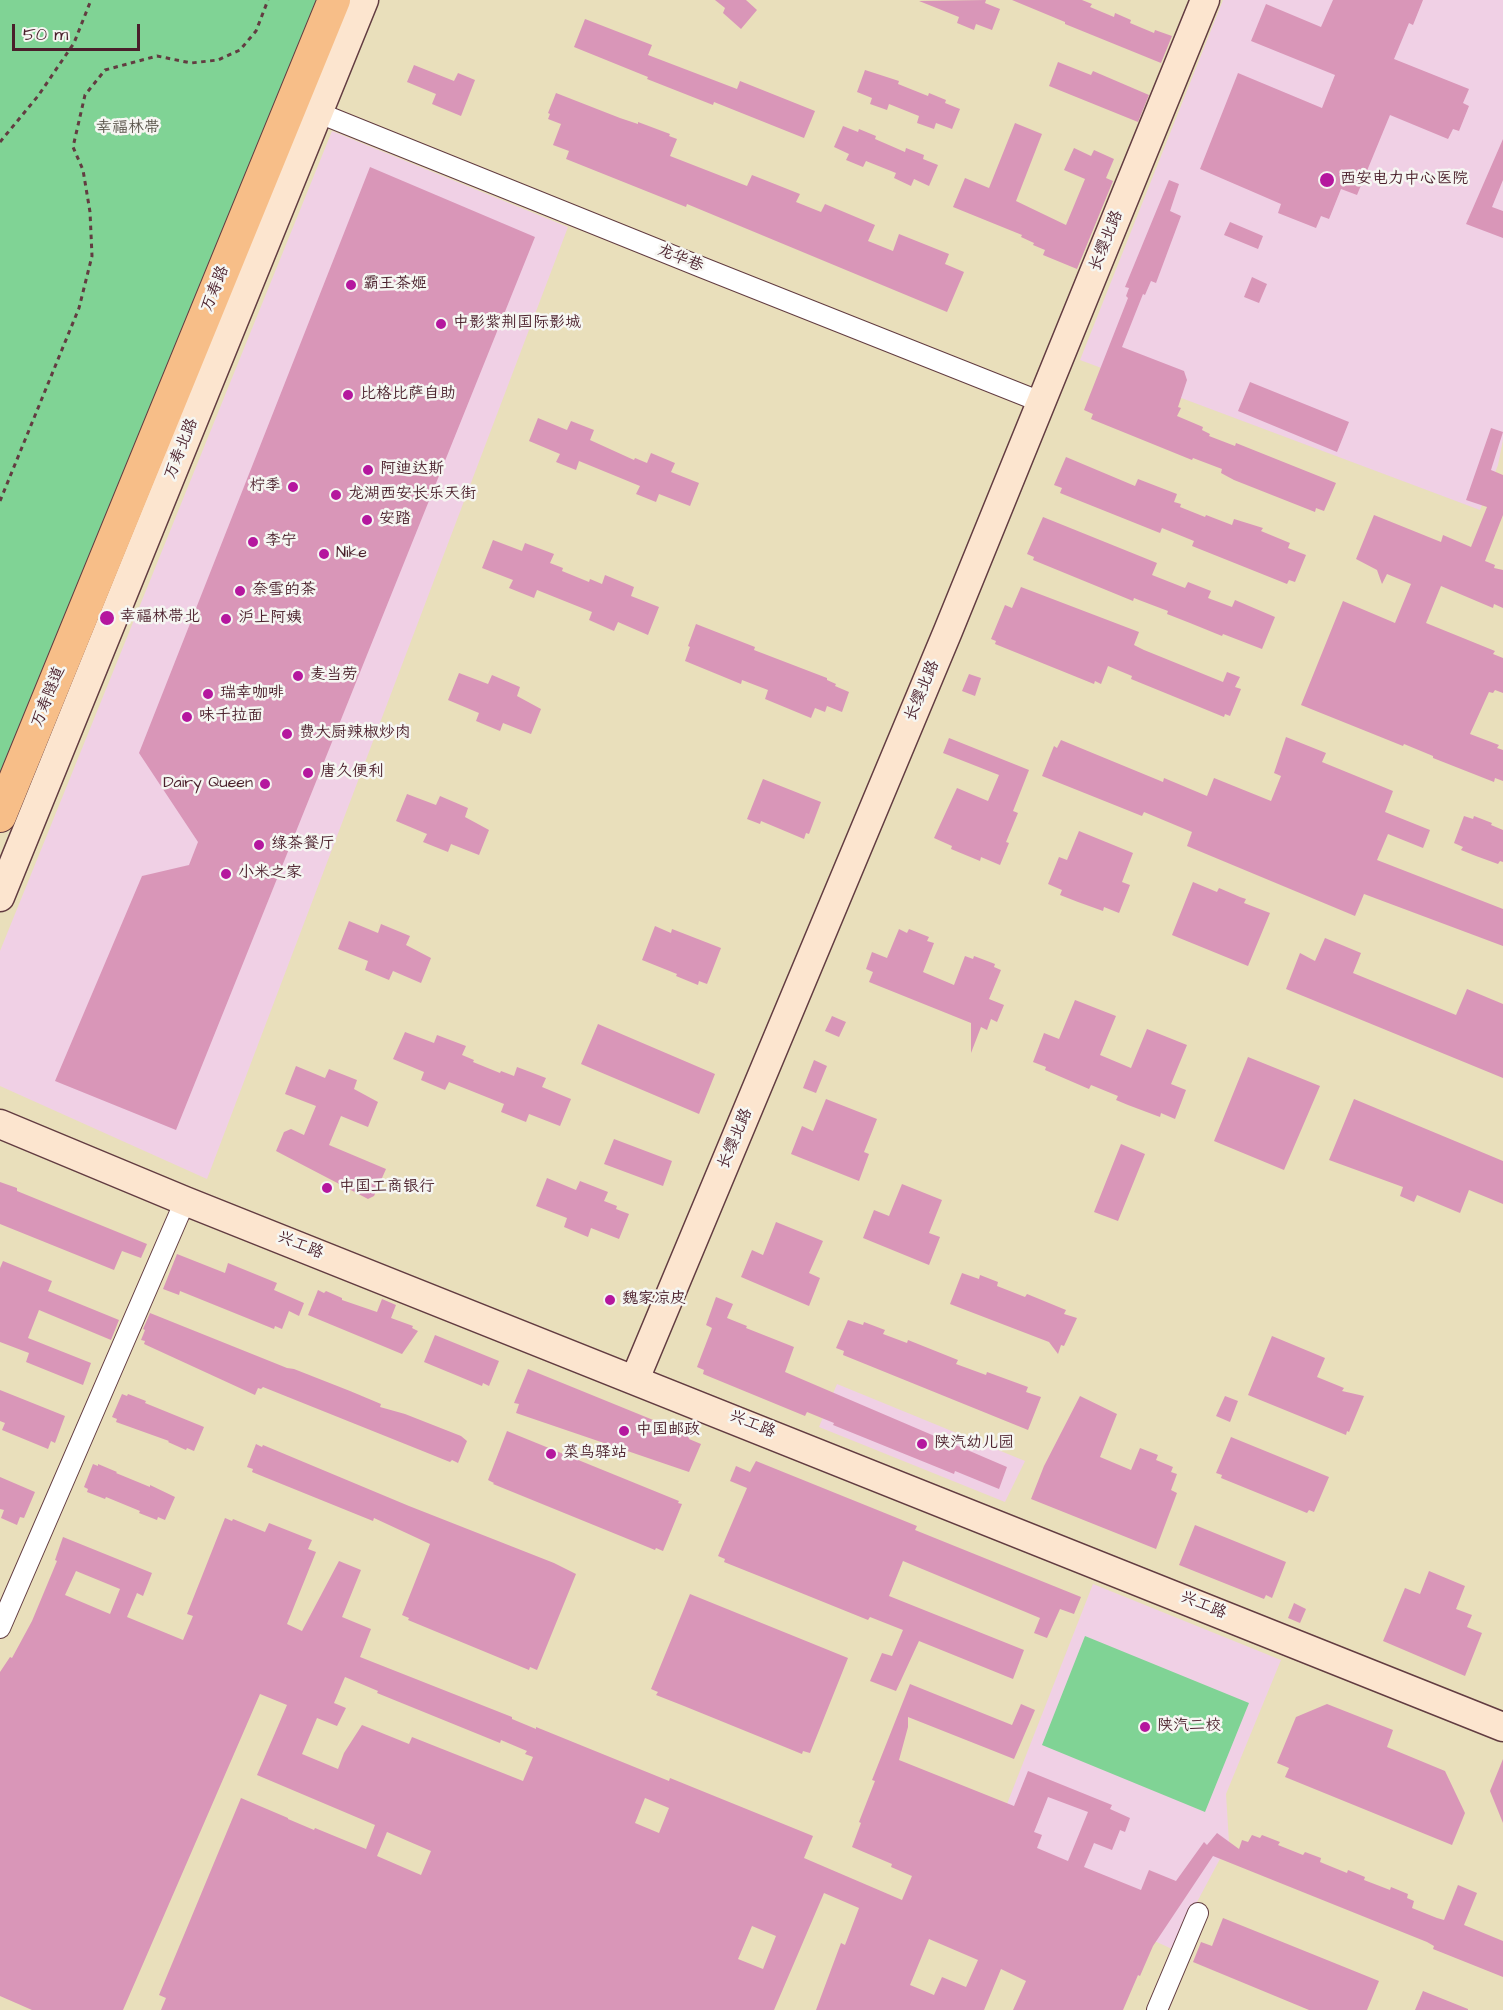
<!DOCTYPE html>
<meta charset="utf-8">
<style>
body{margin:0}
#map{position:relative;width:1503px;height:2010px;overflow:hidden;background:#e9dfbb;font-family:"Architects Daughter",sans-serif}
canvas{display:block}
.scale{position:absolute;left:12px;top:24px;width:128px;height:27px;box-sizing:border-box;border:3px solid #4a1f2b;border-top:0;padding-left:8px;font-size:18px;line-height:21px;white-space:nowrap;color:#4a1f2b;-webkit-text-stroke:4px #f6f6f2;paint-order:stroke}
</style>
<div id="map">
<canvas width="1503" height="2010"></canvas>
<div class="scale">50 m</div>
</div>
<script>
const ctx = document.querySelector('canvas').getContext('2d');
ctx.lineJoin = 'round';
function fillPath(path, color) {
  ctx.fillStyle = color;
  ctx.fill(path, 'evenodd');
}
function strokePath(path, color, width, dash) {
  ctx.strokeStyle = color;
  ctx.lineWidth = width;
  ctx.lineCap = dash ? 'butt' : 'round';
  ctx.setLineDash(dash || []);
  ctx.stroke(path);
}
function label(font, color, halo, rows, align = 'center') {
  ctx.font = font + ' "Architects Daughter","LXGW WenKai TC",sans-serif';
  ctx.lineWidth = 5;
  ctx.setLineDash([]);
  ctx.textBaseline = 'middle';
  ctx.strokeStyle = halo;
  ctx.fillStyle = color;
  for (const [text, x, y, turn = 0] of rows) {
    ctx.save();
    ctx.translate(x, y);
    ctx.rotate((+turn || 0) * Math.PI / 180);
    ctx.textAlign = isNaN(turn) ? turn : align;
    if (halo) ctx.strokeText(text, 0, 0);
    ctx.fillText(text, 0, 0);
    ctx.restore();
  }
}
fillPath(new Path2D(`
 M1223,0H1503V440L1498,465L1480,510L1080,360Z
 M332,131L568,227L207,1179L0,1086V951Z
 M837,1384L1025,1461L1005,1502L819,1427Z
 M1093,1584L1281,1660L1226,1794L1229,1842L1172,1949L1137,1933L989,1850Z`), '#f0d0e5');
fillPath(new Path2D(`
 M0,0H318L0,779Z
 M1085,1636L1249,1703L1205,1812L1042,1745Z`), '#80d395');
fillPath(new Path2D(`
 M715,0H746L757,10L741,29L723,13L725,8Z
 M986,0L985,3L1000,9L992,30L976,24L974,30L957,23L959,17L919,1Z
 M1012,0H1082L1092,4L1090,7L1114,17L1115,13L1131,20L1130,23L1154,33L1155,30L1172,36L1161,63L1065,24V22Z
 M1333,0H1423L1413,25L1409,23L1394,59L1469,89L1463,103L1469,106L1459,131L1453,129L1448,139L1390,115L1357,195L1341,189L1329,219L1321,216L1316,228L1278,213L1281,204L1200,169L1238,73L1322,108L1335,75L1251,41L1266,4L1321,27Z
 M585,19L652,45L648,55L737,89L740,81L815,111L804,138L714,102L713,105L647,79L648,77L574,47Z
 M1058,62L1091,75L1093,71L1149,95L1138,122L1049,86Z
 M414,65L454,81L458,73L475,80L461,116L432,104L436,94L407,82Z
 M865,70L899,81L898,84L928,96L929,93L946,100L945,103L960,109L952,129L936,123L934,129L917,123L919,116L889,104L887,110L870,104L872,98L857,92Z
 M556,93L620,118L638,124V122L670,134L669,136L677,139L670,156L747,186L752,175L800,194L796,202L821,212L825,204L875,225L868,241L893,251L899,234L949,254L945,264L964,272L947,312L687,204L686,207L566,159L569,151L553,145L561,124L548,119L550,114L548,113Z
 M1015,123L1042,134L1016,201L1066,225L1085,179L1064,170L1074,148L1091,156L1094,150L1114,159L1106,178L1113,181L1077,269L1043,255L1045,250L1033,245L1034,243L1021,237L1022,235L953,207L965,178L989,188Z
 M843,126L858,132L859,129L876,136L875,139L905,152L906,148L924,155L923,159L938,165L929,186L914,179L911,186L894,178L896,173L866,161L863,167L846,160L849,154L834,147Z
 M1503,139V180L1492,207L1503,211V238L1466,224Z
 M370,167L535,237L176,1130L55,1081L142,876L189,865L198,842L139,753Z
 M1169,180L1179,184L1170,211L1181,216L1156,283L1151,281L1145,295L1143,294L1122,347L1184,371L1187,380L1178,407L1181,408L1177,416L1203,427L1202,430L1210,434L1209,436L1235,446L1236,443L1336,483L1324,511L1316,508L1315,512L1234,480L1221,473L1222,469L1193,458L1192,460L1091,419L1093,414L1084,410L1128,298L1126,296L1129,288L1125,287Z
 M1230,222L1263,236L1258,249L1224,235Z
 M1252,277L1267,284L1259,303L1244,297Z
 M1250,382L1349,422L1337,452L1238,411Z
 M538,418L567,430L571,421L594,430L590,440L634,460L635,458L647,463L651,453L675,463L671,472L699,483L690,506L659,494L656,502L636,494L640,486L579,461L576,470L556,462L560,454L529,441Z
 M1491,428L1503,432L1491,470L1503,475V515L1485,561L1495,565L1494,568L1503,570V608L1494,604L1493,608L1441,586L1426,623L1495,651L1493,654L1503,658V693L1495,690L1493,693L1489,692L1470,734L1499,745L1497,748L1503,750V781L1495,778L1494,782L1433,758V756L1404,744L1403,746L1301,705L1343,601L1395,623L1411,584L1387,574L1382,584L1377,570L1356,559L1374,515L1441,542L1443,535L1471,547L1487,507L1466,500Z
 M1066,457L1135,486L1138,479L1177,494L1174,502L1181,504L1180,507L1205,517L1206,515L1232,525L1234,519L1263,528L1261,531L1290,543L1288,548L1306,555L1295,582L1289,580L1287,584L1192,546L1194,541L1162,528L1160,533L1060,493L1062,488L1054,485Z
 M1043,517L1157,563L1152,575L1185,588L1188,582L1211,591L1208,598L1232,607L1235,600L1275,617L1262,649L1223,634L1222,636L1190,623L1167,614L1168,611L1139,600L1134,598L1133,601L1033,560L1034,557L1027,554Z
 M493,540L522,551L525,543L554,554L550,563L563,568L562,571L589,582L590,579L602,584L605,575L634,587L631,596L659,607L648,635L618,622L614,631L589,620L592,612L537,590L534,598L509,588L513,580L482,568Z
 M1021,587L1139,632L1134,645L1144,650L1223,682L1227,672L1240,677L1235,687L1241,689L1230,716L1225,714L1224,717L1131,679L1132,676L1108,666L1101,684L1095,681L1094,684L995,644L996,641L991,639L1005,605L1012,608Z
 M696,624L755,647L754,650L827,678V680L836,684L835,686L849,692L842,712L827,706L825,712L815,708L811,718L765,699L768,690L742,680L741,684L685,661L690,647L688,646Z
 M459,673L488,684L492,675L520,687L517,696L541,709L531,734L503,723L500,731L476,721L479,713L448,700Z
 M969,674L981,678L975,696L962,691Z
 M1286,737L1326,753L1322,762L1393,791L1385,812L1430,830L1423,848L1388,834L1377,860L1503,909V946L1364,894L1355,916L1187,846L1192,832L1144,812L1142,816L1042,776L1054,746L1057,748L1061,740L1163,782L1164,778L1207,796L1214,778L1271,801L1281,776L1274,773Z
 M949,738L1029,770L1013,811L1018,813L1006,842L1009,843L1000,865L981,857L980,861L951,849L952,846L934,838L957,788L988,801L999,775L943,753Z
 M763,779L821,802L809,834L806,833L804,839L761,821L760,824L747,819Z
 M407,794L436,805L440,796L468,808L465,817L489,830L479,855L451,844L448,852L423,842L427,834L396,821Z
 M1464,816L1473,819L1474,816L1492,823L1491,825L1503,830V862L1500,861L1498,864L1476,856L1461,850L1463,847L1454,843Z
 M1079,831L1133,853L1122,882L1130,885L1119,913L1104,907L1103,911L1078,902L1060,895L1062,890L1048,884L1059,857L1067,860Z
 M1193,882L1217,892L1219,888L1240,897L1246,899L1244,903L1270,913L1248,966L1172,935Z
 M349,921L378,933L381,924L410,936L406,945L431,958L421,983L393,971L389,980L365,970L368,961L338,949Z
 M655,926L671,933L672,929L721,948L707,984L699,981L698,985L676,976L677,974L642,960Z
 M899,929L907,933L909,929L929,937L927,941L934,943L923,972L954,985L965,956L973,959L974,956L995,964L994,967L1001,970L989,999L1004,1005L997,1022L991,1019L987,1030L981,1027L971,1053V1023L869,982L873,972L866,969L872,952L887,958Z
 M1325,938L1361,953L1353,973L1456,1015L1467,989L1503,1004V1078L1286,989L1300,953L1315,961Z
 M1075,1000L1116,1016L1100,1055L1131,1068L1147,1029L1187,1045L1171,1084L1186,1090L1175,1119L1161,1113L1160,1117L1128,1105L1116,1100L1118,1096L1091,1085L1089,1089L1045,1070L1046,1067L1033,1062L1044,1033L1059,1039Z
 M832,1016L846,1022L839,1037L825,1031Z
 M598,1024L715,1074L699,1114L581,1064Z
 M405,1032L434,1043L437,1035L466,1046L462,1055L474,1060L473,1062L500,1073L501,1071L514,1076L517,1067L546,1078L542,1087L571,1099L560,1126L529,1114L526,1122L501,1112L504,1104L449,1082L445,1090L421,1080L424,1072L393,1059Z
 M1248,1057L1320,1086L1284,1170L1214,1141Z
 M814,1060L827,1066L816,1093L803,1088Z
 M296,1066L325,1078L329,1069L357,1080L354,1089L378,1102L368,1127L341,1116L329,1145L386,1169L374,1196L368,1199L276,1151L284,1132L291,1129L304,1135L316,1106L285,1094Z
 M826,1099L877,1119L864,1152L869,1154L859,1181L791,1154L802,1126L813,1131Z
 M1354,1099L1503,1161V1204L1469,1190L1460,1213L1417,1195L1414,1202L1400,1196L1403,1187L1329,1160Z
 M614,1139L672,1161L663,1186L604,1164Z
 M1121,1144L1145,1154L1118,1221L1094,1212Z
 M547,1178L576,1190L580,1181L608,1192L604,1201L617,1206L616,1209L629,1214L619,1239L591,1228L588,1237L564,1227L567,1218L536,1206Z
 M0,1182L17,1188V1191L147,1244L141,1258L122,1251L114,1270L0,1224Z
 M902,1184L942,1200L929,1233L940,1237L929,1265L863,1238L874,1210L889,1216Z
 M776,1222L823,1241L809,1273L820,1278L809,1306L741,1277L752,1250L763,1255Z
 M177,1254L225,1273L228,1263L277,1283L274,1290L304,1303L299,1316L289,1311L282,1329L275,1326L274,1329L180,1291L179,1295L163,1289Z
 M3,1261L52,1281L48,1291L119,1320L111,1340L39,1310L28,1338L91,1363L83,1385L26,1362L29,1353L0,1342V1268Z
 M962,1273L979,1279L980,1275L998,1282L997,1286L1025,1297L1027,1294L1066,1310L1064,1314L1077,1318L1064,1346L1061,1345L1058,1354L1049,1342L950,1304Z
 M318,1290L324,1293L326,1291L342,1298V1300L377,1312L382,1299L396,1305L391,1318L413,1326L412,1328L418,1331L402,1354L308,1315Z
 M716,1297L733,1304L727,1318L747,1326L746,1328L794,1347L785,1372L1007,1467L999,1489L955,1471L954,1474L833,1425L834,1423L807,1412L805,1416L703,1374L704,1370L697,1367L712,1328L706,1325Z
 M150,1313L287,1368L294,1369L350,1391L381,1404L380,1407L405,1414L461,1436L467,1441L458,1463L452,1460L450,1462L263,1387L261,1389L258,1388L255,1395L144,1344L145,1341L141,1340L145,1330L143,1329Z
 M848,1320L863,1325L864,1322L885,1330L883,1334L907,1343L908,1340L958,1360L956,1364L986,1375L987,1372L1028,1387L1026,1392L1041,1397L1028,1430L843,1355L844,1351L836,1348Z
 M435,1335L499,1361L489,1386L483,1383L482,1386L424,1362Z
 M1272,1336L1325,1358L1317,1377L1344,1388L1342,1391L1364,1396L1349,1432L1347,1431L1346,1435L1248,1395Z
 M528,1369L690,1435L689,1439L701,1444L689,1472L516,1413L519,1404L514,1403Z
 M0,1390L65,1416L55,1443L51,1441L48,1449L2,1430L5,1423L0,1421Z
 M122,1394L127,1396L128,1394L146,1401L145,1403L204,1427L194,1451L187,1448L186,1450L168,1442L169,1441L116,1422L117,1419L112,1417Z
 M1080,1396L1117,1414L1100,1457L1131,1470L1140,1448L1158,1455L1156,1460L1173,1467L1171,1472L1177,1474L1171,1490L1177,1493L1156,1549L1031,1499L1044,1466Z
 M1225,1396L1238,1401L1230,1422L1216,1416Z
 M507,1431L679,1501L678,1503L682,1504L663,1551L656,1548L655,1550L493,1484L494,1483L488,1480Z
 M1231,1437L1329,1477L1314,1512L1309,1510L1307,1513L1221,1478L1222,1475L1216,1473Z
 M256,1444L262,1447L263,1445L409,1506L554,1563L576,1574L537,1670L530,1667L529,1670L408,1620L409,1618L402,1615L430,1544L374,1518L373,1521L252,1472L253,1469L247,1467Z
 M756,1461L917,1526L915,1530L1081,1597L1074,1614L1060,1609L1047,1638L1034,1633L1040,1618L903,1561L889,1596L1024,1650L1013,1679L919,1641L896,1691L870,1681L882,1653L892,1656L903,1630L870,1617L868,1620L764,1578L724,1562L725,1559L718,1556L747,1488L730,1481L736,1466L750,1472Z
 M93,1464L98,1466V1464L117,1472L116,1473L150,1487V1485L175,1497L165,1520L158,1517L157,1520L139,1513L140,1511L106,1497L105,1499L87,1492L88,1489L84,1487Z
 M0,1477L35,1492L24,1518L20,1517L17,1525L1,1518L4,1510L0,1509Z
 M225,1518L232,1521L233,1519L265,1532L269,1523L312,1540L308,1549L316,1552L287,1624L302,1631L339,1561L361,1570L342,1617L371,1629L360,1657L512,1717V1719L536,1729V1727L669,1781L670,1778L813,1836L804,1858L902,1900L912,1876L891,1867L892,1864L852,1847L861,1823L859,1822L875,1781L872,1780L910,1684L1012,1725L1021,1704L1035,1710L1014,1759L908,1717V1727L899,1760L1014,1806L1028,1771L1112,1805L1110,1809L1130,1818L1125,1832L1120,1830L1112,1850L1094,1843L1084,1867L1141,1890L1149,1870L1176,1881L1204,1842L1207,1845L1217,1833L1239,1849L1242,1840L1248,1842L1252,1835L1260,1838L1262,1835L1280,1842L1278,1845L1303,1855L1305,1852L1321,1858L1320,1862L1347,1873L1348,1870L1365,1877L1364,1880L1390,1890L1391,1887L1408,1894L1407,1898L1414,1901L1412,1908L1437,1918L1444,1920L1458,1885L1477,1893L1464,1925L1503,1941V1977L1433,1949L1434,1946L1427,1942L1213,1856L1153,1946L1140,1976L1138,1975L1123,2010H1013L1026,1981L1001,1969L984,2010H816L841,1943L845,1945L859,1908L824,1893L774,2010H161L166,1998L159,1995L241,1798L288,1818V1819L314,1830L315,1828L366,1849L375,1825L257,1775L287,1705L260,1694L123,2010H32L0,1996V1672L10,1657L12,1658L32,1621L57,1561L55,1560L63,1537L152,1573L143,1596L137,1593L127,1617L183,1640L193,1616L187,1614ZM76,1571L120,1589L110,1614L65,1595ZM345,1677L378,1691L377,1693L500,1743L501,1740L527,1751L525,1754L533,1757L523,1781L412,1737L409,1744L362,1725L344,1753L338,1769L302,1754L317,1718L337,1726L346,1708L334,1703ZM1048,1797L1088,1812L1068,1861L1037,1848L1042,1835L1034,1832ZM645,1798L669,1808L659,1833L635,1823ZM387,1832L431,1851L421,1875L377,1856ZM752,1926L776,1936L763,1969L738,1959ZM929,1939L978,1960L966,1987L942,1977L934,1995L910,1985Z
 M1195,1525L1286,1562L1272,1598L1266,1595L1264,1599L1179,1565Z
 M1429,1571L1465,1586L1456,1609L1472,1615L1467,1627L1482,1633L1465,1676L1383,1641L1405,1588L1420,1594Z
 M690,1594L848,1658L810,1753L803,1751L802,1754L684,1706L656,1695L658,1692L651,1689Z
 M1294,1603L1306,1609L1300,1623L1288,1618Z
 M1327,1704L1393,1730L1387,1747L1445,1771L1465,1813L1452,1845L1285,1777L1289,1768L1277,1763L1296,1717Z
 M1503,1759V1823L1490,1791Z
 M1223,1918L1379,1981L1367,2010H1309L1193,1962L1201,1942L1212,1946Z
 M1423,1991L1468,2009V2010H1415Z`), '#d996b8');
const street = new Path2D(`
 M319,113L701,267L1041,402
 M0,1628L185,1201
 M1157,2010L1198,1913`);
const secondary = new Path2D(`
 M0,897L364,0
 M0,1124L185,1201L1503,1727
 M635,1379L948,631L1205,0`);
const primary = new Path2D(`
 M0,816L334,0`);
strokePath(street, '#623c41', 22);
strokePath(secondary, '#623c41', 31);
strokePath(primary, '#623c41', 34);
strokePath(new Path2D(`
 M0,142L38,96L74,43L91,0
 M0,501L79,308L92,256L90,212L83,170L73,147L85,95L105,70L157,56L191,63L218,60L240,50L256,31L268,0`), '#623c41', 3, [4.5, 4.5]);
strokePath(street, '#fff', 20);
strokePath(secondary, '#fce5cf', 28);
strokePath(primary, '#f7be88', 32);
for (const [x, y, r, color] of [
 [1327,180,8,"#b5179e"],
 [351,285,6,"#b5179e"],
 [441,324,6,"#b5179e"],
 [348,395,6,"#b5179e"],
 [368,470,6,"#b5179e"],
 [293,487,6,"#b5179e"],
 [336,495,6,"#b5179e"],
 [367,520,6,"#b5179e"],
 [253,542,6,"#b5179e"],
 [324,554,6,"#b5179e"],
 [240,591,6,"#b5179e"],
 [107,618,8,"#b5179e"],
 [226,619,6,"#b5179e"],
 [298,676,6,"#b5179e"],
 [208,694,6,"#b5179e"],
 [187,717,6,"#b5179e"],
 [287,734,6,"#b5179e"],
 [308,773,6,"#b5179e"],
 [265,784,6,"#b5179e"],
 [259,845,6,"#b5179e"],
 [226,874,6,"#b5179e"],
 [327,1188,6,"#b5179e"],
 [610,1300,6,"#b5179e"],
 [624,1431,6,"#b5179e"],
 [922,1444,6,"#b5179e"],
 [551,1454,6,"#b5179e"],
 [1145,1727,6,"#b5179e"]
]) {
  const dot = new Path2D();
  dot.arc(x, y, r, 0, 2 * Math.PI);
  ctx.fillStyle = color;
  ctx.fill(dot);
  strokePath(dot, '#f6f6f2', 2);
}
label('16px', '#5a554b', '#f6f6f2', [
 ["幸福林带",128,129]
]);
label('16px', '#4a1f2b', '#f6f6f2', [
 ["西安电力中心医院",1340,180],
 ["霸王茶姬",363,285],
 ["中影紫荆国际影城",453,324],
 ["比格比萨自助",360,395],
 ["阿迪达斯",380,470],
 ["柠季",281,487,"right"],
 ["龙湖西安长乐天街",348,495],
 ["安踏",379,520],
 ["李宁",265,542],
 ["Nike",336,554],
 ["奈雪的茶",252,591],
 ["幸福林带北",120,618],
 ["沪上阿姨",238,619],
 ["麦当劳",310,676],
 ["瑞幸咖啡",220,694],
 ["味千拉面",199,717],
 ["费大厨辣椒炒肉",299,734],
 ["唐久便利",320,773],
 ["Dairy Queen",253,784,"right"],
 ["绿茶餐厅",271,845],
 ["小米之家",238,874],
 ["中国工商银行",339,1188],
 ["魏家凉皮",622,1300],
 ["中国邮政",636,1431],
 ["陕汽幼儿园",934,1444],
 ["菜鸟驿站",563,1454],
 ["陕汽二校",1157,1727]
], 'left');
label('16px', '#4a1f2b', '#f6f6f2', [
 ["长缨北路",1107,241,-68],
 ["龙华巷",680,259,22],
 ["万寿路",216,289,-68],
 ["万寿北路",182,449,-68],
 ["长缨北路",923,691,-67],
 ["万寿隧道",49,697,-68],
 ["长缨北路",736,1139,-67],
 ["兴工路",300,1246,22],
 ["兴工路",752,1425,22],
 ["兴工路",1203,1606,22]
]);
</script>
